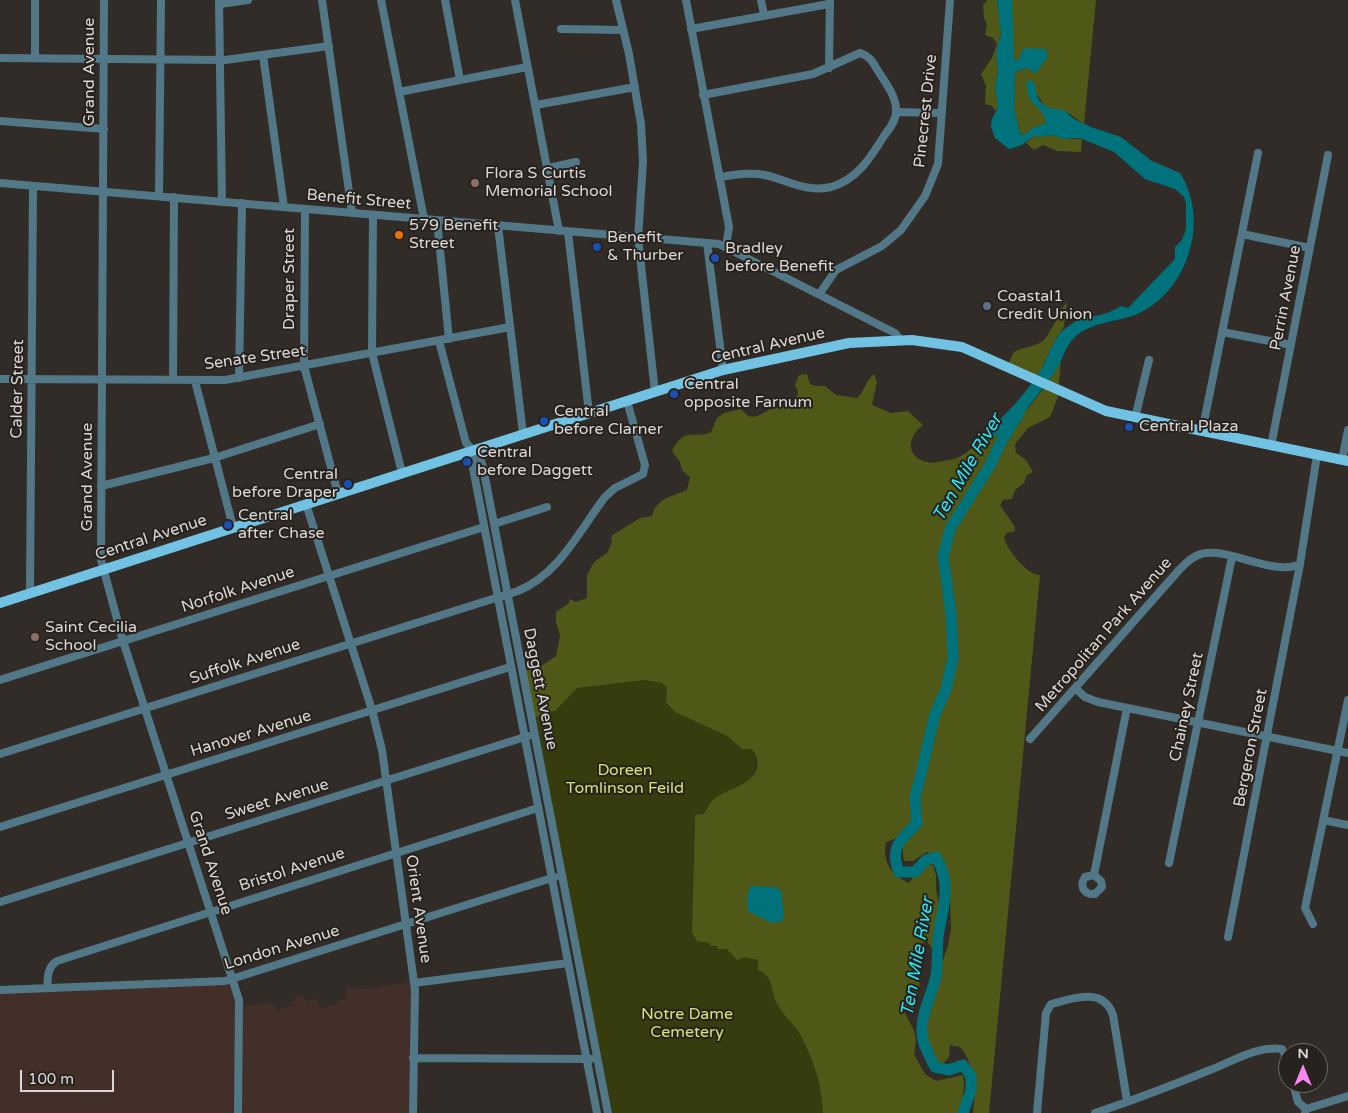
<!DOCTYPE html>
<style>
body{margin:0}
#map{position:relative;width:1348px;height:1113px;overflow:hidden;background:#312c27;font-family:"Varela Round",sans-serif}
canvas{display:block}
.north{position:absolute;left:1278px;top:1043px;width:50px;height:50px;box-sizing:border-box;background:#27221d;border:1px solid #6f6a66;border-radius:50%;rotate:0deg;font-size:14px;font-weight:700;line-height:20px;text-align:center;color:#dbd7d4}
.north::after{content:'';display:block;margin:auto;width:18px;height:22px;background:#f589ef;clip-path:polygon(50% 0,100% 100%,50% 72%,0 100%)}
.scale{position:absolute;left:20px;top:1070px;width:94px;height:22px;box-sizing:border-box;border:2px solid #dbd7d4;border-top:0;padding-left:6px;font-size:15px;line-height:18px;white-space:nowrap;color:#dbd7d4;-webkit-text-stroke:4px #27221d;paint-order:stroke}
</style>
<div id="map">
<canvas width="1348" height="1113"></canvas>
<div class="north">N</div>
<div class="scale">100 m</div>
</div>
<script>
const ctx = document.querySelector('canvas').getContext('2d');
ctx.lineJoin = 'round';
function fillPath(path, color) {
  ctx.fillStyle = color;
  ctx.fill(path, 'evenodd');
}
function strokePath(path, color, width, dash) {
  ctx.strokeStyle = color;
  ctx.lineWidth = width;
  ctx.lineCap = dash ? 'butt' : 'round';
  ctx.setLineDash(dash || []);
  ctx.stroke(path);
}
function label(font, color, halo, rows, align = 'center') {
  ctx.font = font + ' "Varela Round",sans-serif';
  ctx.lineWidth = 4;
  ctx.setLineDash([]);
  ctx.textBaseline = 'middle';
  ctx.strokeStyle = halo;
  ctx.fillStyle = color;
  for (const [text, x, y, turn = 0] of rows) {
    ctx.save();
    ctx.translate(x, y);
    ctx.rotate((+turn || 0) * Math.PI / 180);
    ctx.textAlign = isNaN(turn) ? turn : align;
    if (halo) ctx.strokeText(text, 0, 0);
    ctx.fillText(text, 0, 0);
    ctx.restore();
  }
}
fillPath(new Path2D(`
 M232,981L239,1006L274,1003L277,1012L290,1005L298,1008L293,1005L292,1000L299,995L307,1001L317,998L318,1005L323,1008L336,1004L340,999L345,1000L348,987L368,989L416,981V1113H0V992Z`), '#422f28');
fillPath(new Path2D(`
 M644,680L662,683L667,688L666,696L683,716L693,719L727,736L742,749H751L755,753L756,766L753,777L694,818L692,932L762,954L831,1076L832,1113H613L532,718L577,688Z`), '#363c0e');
fillPath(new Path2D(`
 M987,0H997L1001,34L996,53L998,70L995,88L998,107L995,111L992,106L985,104L986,86L981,74L992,58L997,44L993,38L985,35L987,24L984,18L983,5Z
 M1012,0H1096L1084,124L1064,110H1055L1045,106L1027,81C1025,105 1044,104 1047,123L1031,129L1024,135L1020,134L1014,107L1015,72L1027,68L1024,48L1018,60L1014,61L1012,54Z
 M1054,135L1063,139H1082L1081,152L1057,151L1043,145L1034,150L1026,143L1032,137Z
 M1067,301L1064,327L1056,338L1039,374L1033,379L1007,366L1014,352C1023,347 1034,347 1043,341C1047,339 1062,308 1067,301Z
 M1061,358L1058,397L1050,417L1028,428L1015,444L1016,453L1026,460L1033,472L1027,475L1024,483L1015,490L1012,499L1003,500L1000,505L1015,527V531L1007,533L1004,537C1006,549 1028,576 1040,575L989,1113H973C976,1091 975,1064 960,1047L950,1045L949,1057L940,1067L931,1060L926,1048L925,1034L936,982L948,945L951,930L950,899L944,890L943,864L939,857L927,852L913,861H905L903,857V845L913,835V826L906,827L897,838L886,842C882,862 891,875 909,883L921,864L933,865L936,875V889L940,910L939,942L932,948L926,940L920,947C922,970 921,988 913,1009L902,1007L914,1031L916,1040L914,1054L925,1074L936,1081L963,1075L964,1089L960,1113H823C822,1085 814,1061 801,1036C795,1025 782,1014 776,1002C771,990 773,975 758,970V960L745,957L737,960L727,949H718L717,946H710V943L697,941L692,932L695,815L703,814C707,810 708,805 712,801C727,786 767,785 755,753L751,749H742L727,736L675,712L666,702L667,688L662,683L644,680L577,688L556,710L532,718L523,672L541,666L556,656L560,636L556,622V612L568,604L570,599L576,602L587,598V575L594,562L607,553L612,542L611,536L640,518L652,516C657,497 672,497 687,490L690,477L682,470L680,462L672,451C685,425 694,440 711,432L717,418L724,413L741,409C751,422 757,416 769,410C778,406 787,408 796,403L798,392L795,385L799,375L807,374L810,384L816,386H825L836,395L857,398C865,391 865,381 874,374L877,382L872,405L891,413L908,411L923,425C908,436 904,456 927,462C934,464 942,461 949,460C965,458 977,443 987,433L992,437C1017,428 1051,382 1061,358Z`), '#4f5817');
fillPath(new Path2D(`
 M997,0H1012L1014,61L1018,60L1024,48L1046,49L1048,56L1036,73L1027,68L1015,72L1014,107L1020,134L1024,135L1031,129L1046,123C1043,103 1024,107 1027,80L1032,81C1037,86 1035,90 1037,96C1041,107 1053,110 1064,110L1074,119L1091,127L1121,137L1152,161L1180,173C1211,221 1187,294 1135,315C1116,322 1091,322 1075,337C1064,347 1063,361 1054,373C1042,389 1012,433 992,437L987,433L988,430C1008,413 1024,395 1039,373C1046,363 1049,350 1056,339C1064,325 1074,326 1080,316C1094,318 1108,314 1121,306L1128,308L1175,259V247L1182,240L1186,229V203L1184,197L1175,189L1145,179L1114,152L1080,138L1063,139L1054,135L1032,137L1022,145L1009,149L995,138L991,127L992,119L998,107L995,88L998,70L996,53L1001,34Z
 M751,886L775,887L781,891L784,917L782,921L772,923L748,911L747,896Z`), '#00727b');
strokePath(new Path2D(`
 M963,1113L971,1090V1076L963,1065L949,1070L935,1067C930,1057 922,1044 922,1032C921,1013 932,994 936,976C938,964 937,951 938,938C942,908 953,886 936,857L926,860L915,872H899C889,847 901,840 917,823L915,797L919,782L935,714L946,689L953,658L951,613L943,556L951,527L990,465L1002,440L1020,411`), '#00727b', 11);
strokePath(new Path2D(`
 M104,0L101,560L123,641L239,1000L238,1113
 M219,0L222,202
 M322,0L352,213
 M381,0L424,219
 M445,0L460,80
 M515,0L559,231
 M616,0L629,54L641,124L643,162L638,238L655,392
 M686,0L729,227L726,247
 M761,0L764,15
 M220,4L248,0
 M561,29L623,30
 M691,29L829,4
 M263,55L284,207
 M0,58L225,60L329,46
 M35,58V0
 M829,68L830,0
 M399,92L527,67
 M703,95L813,74L860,53C871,56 874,65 880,74C887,85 897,98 896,112C896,121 889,129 884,136C871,157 857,180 831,187C806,193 788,180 765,175C749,172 735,175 719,177
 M536,105L635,87
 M896,112L942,113
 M0,121L104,129
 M548,168L576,162
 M0,183L719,244L895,333L901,341
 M159,196L161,0
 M305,209L304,366L338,494
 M373,215L372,353L402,473
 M437,220L449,339
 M498,226L523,434
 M568,232L589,413
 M1242,234L1310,248
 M707,243L723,370
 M820,293L836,270L882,246L901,230L925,196L938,164L950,0
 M1222,332L1291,345
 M439,341L466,443L480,458L483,467L608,1113
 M239,378L242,203
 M0,379L225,380L510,327
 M173,380L174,197
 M195,381L233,527
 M1135,418L1149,360
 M1202,432L1258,153
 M1271,446L1328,155
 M472,451L473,468L597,1113
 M1342,460L1348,430
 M101,486L214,458L320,424
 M306,504L372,710L382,750L415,990L413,1113
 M494,524L547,507
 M30,593L33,186
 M0,680L484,527
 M1076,689L1085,697L1098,702L1348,753
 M1030,739L1179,570C1185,564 1192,556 1201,554C1227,546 1274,577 1300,564L1317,455
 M0,754L518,591C559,574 579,531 605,497L615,488L643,474L645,465L627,401
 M1323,820L1348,825
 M0,827L510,667
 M1169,863L1232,557
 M1094,875L1101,881L1102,887L1095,894C1084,895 1079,886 1085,877L1094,875L1127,708
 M0,902L528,736
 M1313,924L1305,908L1348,700
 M1228,937L1300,564
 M414,983L568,963
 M47,988C48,978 47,967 57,961L538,808
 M0,990L225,981L555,877
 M413,1058L591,1059
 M1293,1083L1298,1102L1306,1109
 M1037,1113L1046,1013L1051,1004C1074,998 1103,987 1113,1015L1127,1101
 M1095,1113C1134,1100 1173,1085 1210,1070C1234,1061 1255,1046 1282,1049L1288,1061
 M1305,1113L1306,1109L1348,1096`), '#527888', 8);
strokePath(new Path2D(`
 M0,603L723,370L849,343L912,340L962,347L1106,411L1348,461`), '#72c2e3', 10);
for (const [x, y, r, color] of [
 [475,183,5,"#8d6e63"],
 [399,235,5,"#e8710a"],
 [597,247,5,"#1a4fb4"],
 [715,258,5,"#1a4fb4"],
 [987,306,5,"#5c6f8a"],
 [674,394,5,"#1a4fb4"],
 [544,421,5,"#1a4fb4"],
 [1129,427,5,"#1a4fb4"],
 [467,462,5,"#1a4fb4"],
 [348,484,5,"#1a4fb4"],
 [228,525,5,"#1a4fb4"],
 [35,637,5,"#8d6e63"]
]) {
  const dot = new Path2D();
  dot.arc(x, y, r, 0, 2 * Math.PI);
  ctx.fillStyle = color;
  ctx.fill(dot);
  strokePath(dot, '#27221d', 2);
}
label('16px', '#dbd7d4', '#27221d', [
 ["Grand Avenue",90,72,-90],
 ["Pinecrest Drive",926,111,-84],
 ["Benefit Street",359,200,5],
 ["Draper Street",290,279,-90],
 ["Perrin Avenue",1286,298,-79],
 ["Central Avenue",768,346,-13],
 ["Senate Street",255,358,-8],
 ["Calder Street",18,389,-89],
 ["Grand Avenue",88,477,-90],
 ["Central Avenue",151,538,-18],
 ["Norfolk Avenue",238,590,-18],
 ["Metropolitan Park Avenue",1104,635,-49],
 ["Suffolk Avenue",245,662,-18],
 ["Daggett Avenue",540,689,79],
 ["Chainey Street",1187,707,-78],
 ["Hanover Avenue",251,734,-17],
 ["Bergeron Street",1251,748,-79],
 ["Sweet Avenue",277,800,-17],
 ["Grand Avenue",210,863,72],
 ["Bristol Avenue",292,870,-18],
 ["Orient Avenue",418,909,82],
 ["London Avenue",282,948,-17]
]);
label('16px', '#dbd7d4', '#27221d', [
 ["Flora S Curtis",485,174],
 ["Memorial School",485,192],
 ["579 Benefit",409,226],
 ["Street",409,244],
 ["Benefit",607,238],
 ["& Thurber",607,256],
 ["Bradley",725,249],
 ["before Benefit",725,267],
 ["Coastal1",997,297],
 ["Credit Union",997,315],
 ["Central",684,385],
 ["opposite Farnum",684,403],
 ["Central",554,412],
 ["before Clarner",554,430],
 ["Central Plaza",1139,427],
 ["Central",477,453],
 ["before Daggett",477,471],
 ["Central",338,475,"right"],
 ["before Draper",338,493,"right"],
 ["Central",238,516],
 ["after Chase",238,534],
 ["Saint Cecilia",45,628],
 ["School",45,646]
], 'left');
label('16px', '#d3e474', '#27221d', [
 ["Doreen",625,771],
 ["Tomlinson Feild",625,789],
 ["Notre Dame",687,1015],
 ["Cemetery",687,1033]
]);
label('italic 18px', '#2ae6f6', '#27221d', [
 ["Ten Mile River",968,468,-60],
 ["Ten Mile River",918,957,-80]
]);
</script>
